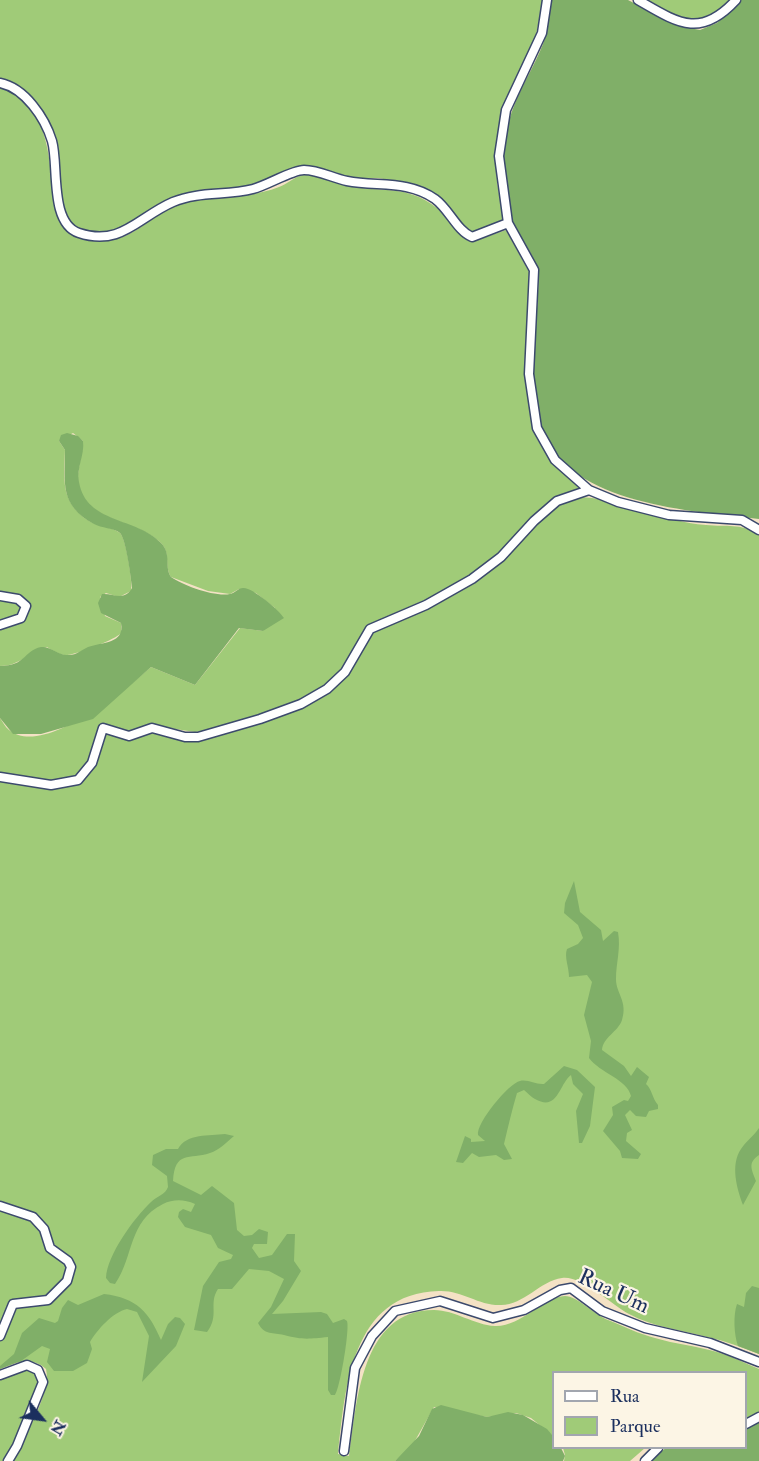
<!DOCTYPE html>
<style>
body{margin:0}
#map{position:relative;width:759px;height:1461px;overflow:hidden;background:#f4e2c5;font-family:"IM FELL Double Pica",serif}
canvas{display:block}
.legend{position:absolute;left:552px;top:1371px;width:195px;height:78px;box-sizing:border-box;background:#fcf5e5;border:2px solid #a2a6af;margin:0;padding:8px 10px;list-style:none;font-size:18px;color:#1b2f5e}
.legend li{display:flex;align-items:center;gap:12px;height:30px}
.legend b{width:30px;border:2px solid #a2a6af}
.north{position:absolute;left:12px;top:1389px;width:60px;height:60px;-webkit-text-stroke:4px #fcf5e5;paint-order:stroke;rotate:119deg;font-size:16px;font-weight:700;line-height:24px;text-align:center;color:#1b2f5e}
.north::after{content:'';display:block;margin:auto;width:21px;height:27px;background:#1b2f5e;clip-path:polygon(50% 0,100% 100%,50% 72%,0 100%)}
</style>
<div id="map">
<canvas width="759" height="1461"></canvas>
<ul class="legend">
<li><b style="height:8px;background:#fff"></b>Rua</li>
<li><b style="height:16px;background:#a0cb78"></b>Parque</li>
</ul>
<div class="north">N</div>
</div>
<script>
const ctx = document.querySelector('canvas').getContext('2d');
ctx.lineJoin = 'round';
function fillPath(path, color) {
  ctx.fillStyle = color;
  ctx.fill(path, 'evenodd');
}
function strokePath(path, color, width, dash) {
  ctx.strokeStyle = color;
  ctx.lineWidth = width;
  ctx.lineCap = dash ? 'butt' : 'round';
  ctx.setLineDash(dash || []);
  ctx.stroke(path);
}
function label(font, color, halo, rows, align = 'center') {
  ctx.font = font + ' "IM FELL Double Pica",serif';
  ctx.lineWidth = 4.5;
  ctx.setLineDash([]);
  ctx.textBaseline = 'middle';
  ctx.strokeStyle = halo;
  ctx.fillStyle = color;
  for (const [text, x, y, turn = 0] of rows) {
    ctx.save();
    ctx.translate(x, y);
    ctx.rotate((+turn || 0) * Math.PI / 180);
    ctx.textAlign = isNaN(turn) ? turn : align;
    if (halo) ctx.strokeText(text, 0, 0);
    ctx.fillText(text, 0, 0);
    ctx.restore();
  }
}
fillPath(new Path2D(`
 M0,0H543L536,35L503,111L496,141L497,183L504,222L480,234L469,233L441,200L411,184L378,178L352,179L288,171L248,187L189,194L123,230L99,233L74,227C49,194 67,148 40,112C31,99 12,89 0,79Z
 M644,0H733L710,19L687,22Z
 M0,87C75,110 33,224 78,237C133,252 141,216 185,202C206,195 227,199 248,195C258,193 269,191 279,187C287,184 294,177 303,175C319,174 332,181 347,185C381,194 405,183 437,208C451,218 456,237 472,242L506,230L529,272L525,381L537,439L551,461L582,489L545,505L493,559L450,589L372,623L352,659L319,693L267,714L209,730L195,732L149,725L130,733L102,726C97,740 93,763 82,773C65,788 20,776 0,772V718C3,722 5,727 9,730C43,758 126,689 151,667L195,685L240,628L263,631L275,608L256,593L239,589L230,594L208,591L171,577C164,566 171,553 161,543C137,518 79,523 78,478C78,466 83,453 83,441L73,433L59,441L65,450C64,480 60,502 89,521C98,526 112,527 120,533C126,538 133,583 131,591L119,597L106,593L100,597L105,616L121,623V633C117,639 71,657 64,655C58,654 52,650 47,647C28,652 20,666 0,666Z
 M575,497C620,497 662,522 706,525C728,527 739,523 759,534V1354C742,1347 725,1341 707,1337C681,1330 653,1327 629,1314C612,1305 581,1275 562,1278C540,1281 524,1305 501,1305C479,1306 462,1290 439,1291C351,1293 345,1389 338,1454L349,1456C357,1402 361,1310 434,1310C455,1310 474,1325 495,1326C521,1327 543,1297 565,1296C577,1296 595,1315 608,1320C623,1326 639,1334 655,1338C675,1344 697,1346 717,1352C731,1356 745,1363 759,1369V1412L746,1419V1372H554L553,1436L531,1418L516,1413L487,1417L434,1407L412,1446L395,1461H13C23,1438 52,1393 46,1369C31,1356 16,1362 0,1369V1341L16,1306L47,1303L74,1270L30,1212L0,1202V780L80,782L89,773L104,731L127,738L147,730L188,740L319,697L374,631L454,593L552,508Z
 M0,1211L35,1223L67,1264L69,1272L50,1297C15,1304 11,1289 0,1331Z
 M26,1369L36,1374C46,1390 15,1444 5,1461H0V1379Z
 M563,1448H645L630,1461H564L565,1455Z`), '#a0cb78');
fillPath(new Path2D(`
 M552,0H628L679,26L700,30L717,23L740,0H759V519C693,511 570,505 542,431C536,414 534,391 533,373C531,340 540,307 538,274C537,254 516,237 511,217C502,181 500,141 514,106C522,85 535,65 543,44C549,30 546,14 552,0Z
 M67,433L78,436L83,441C85,455 76,468 79,482C86,524 137,517 161,543C172,554 164,567 171,577C184,586 215,597 230,594C235,593 238,588 243,588C252,587 279,610 284,618L263,631L239,628L195,685L151,667L93,719L41,734H13L0,718V666C26,666 23,651 41,647C50,646 58,655 67,655C76,656 81,650 88,647C102,642 125,644 121,623L101,613L98,603L102,594C114,593 124,602 132,588C131,578 126,539 120,533C114,528 101,528 94,524C59,505 65,483 65,450L59,441L61,435Z
 M574,881L580,912L601,930L603,941L614,931L618,932C621,949 616,963 616,979C616,994 628,1001 622,1020C618,1032 603,1037 602,1050L624,1066L631,1076L637,1067L649,1077L646,1084C652,1089 652,1098 658,1105V1109L649,1111L646,1117L636,1116L630,1110L625,1115L632,1130L627,1133L626,1141L641,1154L638,1159L622,1158L620,1151L603,1131L613,1115L612,1107L624,1100L628,1101L631,1096C627,1079 600,1073 589,1058L591,1041L584,1015L592,982L587,975L569,977C569,967 564,957 567,949L578,944L583,938L578,925L564,913L565,903Z
 M564,1066L577,1070L595,1087L590,1126L582,1143H579L576,1111L583,1094L573,1084L571,1075C559,1084 558,1112 535,1099C531,1097 528,1093 524,1090L517,1093C512,1110 508,1127 504,1144L512,1159L504,1160L496,1155L479,1157L472,1153L463,1163L456,1162L465,1136L471,1139V1142L485,1141L478,1135C476,1123 509,1083 520,1081C528,1079 536,1085 544,1084Z
 M759,1128V1155C747,1163 752,1170 756,1181L743,1205C737,1189 730,1165 741,1149C746,1141 754,1136 759,1128Z
 M225,1134L234,1136C227,1142 219,1150 210,1153C189,1160 175,1150 173,1181L201,1195L212,1186L234,1203L237,1230L244,1236L252,1235L259,1229L268,1232L267,1244H254L252,1248L259,1258L272,1255L287,1234H295L294,1261L301,1271L283,1301L272,1314L321,1312L327,1314L333,1323L344,1319L347,1321C350,1329 340,1389 335,1395H331L328,1390V1337C308,1339 303,1340 284,1335C273,1332 265,1336 258,1323L271,1307L284,1279L269,1271L249,1269L232,1289H218C208,1304 220,1315 207,1332L194,1330L203,1286L219,1262L231,1259L233,1255L218,1248L211,1235L185,1227L178,1217L179,1212L183,1209L191,1212L195,1204C184,1199 173,1199 163,1204C128,1221 134,1257 115,1284L110,1283L106,1278C107,1255 134,1218 151,1202C157,1196 165,1195 168,1187L167,1176L152,1165L153,1155L166,1149H178C187,1133 209,1136 225,1134Z
 M752,1286L759,1288V1354L738,1346C734,1335 733,1315 737,1304L744,1307L746,1293Z
 M104,1294C137,1298 149,1312 161,1340L168,1324L175,1317L180,1318L185,1324L176,1346L142,1382L149,1336L137,1312L127,1309C113,1312 97,1330 90,1342L92,1349L87,1363L73,1371H54L47,1362L50,1349L42,1346L21,1361L0,1369V1366L14,1354L22,1333L39,1318L55,1323L58,1321L62,1308L68,1300L78,1305Z
 M441,1405L487,1417L508,1412L523,1415L547,1429L553,1436L554,1448H561L565,1456L563,1461H395L419,1436L432,1409Z
 M759,1422V1461H648L666,1448H746V1429Z`), '#80af68');
const minor = new Path2D(`
 M547,0L542,33L506,110L499,156L508,223L534,270L529,374L537,428L555,460L589,490L618,502L669,515L742,520L759,530
 M638,0C678,23 700,39 736,0
 M0,83C25,88 45,118 52,141C59,165 49,223 79,233C121,247 138,217 173,202C199,191 227,196 253,189C268,185 292,170 304,170C319,170 332,178 347,181C378,187 407,180 435,199C449,209 457,231 472,237L508,223
 M0,596L18,599L26,606L21,618L0,625
 M0,777L51,785L78,780L92,763L103,728L129,736L152,728L185,737H198L260,719L301,704L327,689L345,672L370,629L426,605L472,579L501,557L534,521L557,501L589,490
 M0,1206L33,1217L44,1229L50,1248L68,1261L71,1267L67,1281L48,1300L13,1304L0,1336
 M0,1375L27,1365L38,1370L43,1382L17,1446L8,1461
 M746,1424L759,1417
 M344,1451L355,1368L372,1336L395,1311L440,1301L493,1318L524,1310L560,1290L571,1288L602,1311L645,1328L710,1343L759,1362
 M645,1461L658,1448`);
strokePath(minor, '#3c4a6d', 11);
strokePath(minor, '#fff', 8);
label('22px', '#1b2f5e', '#fcf5e5', [
 ["Rua Um",613,1293,25]
]);
</script>
